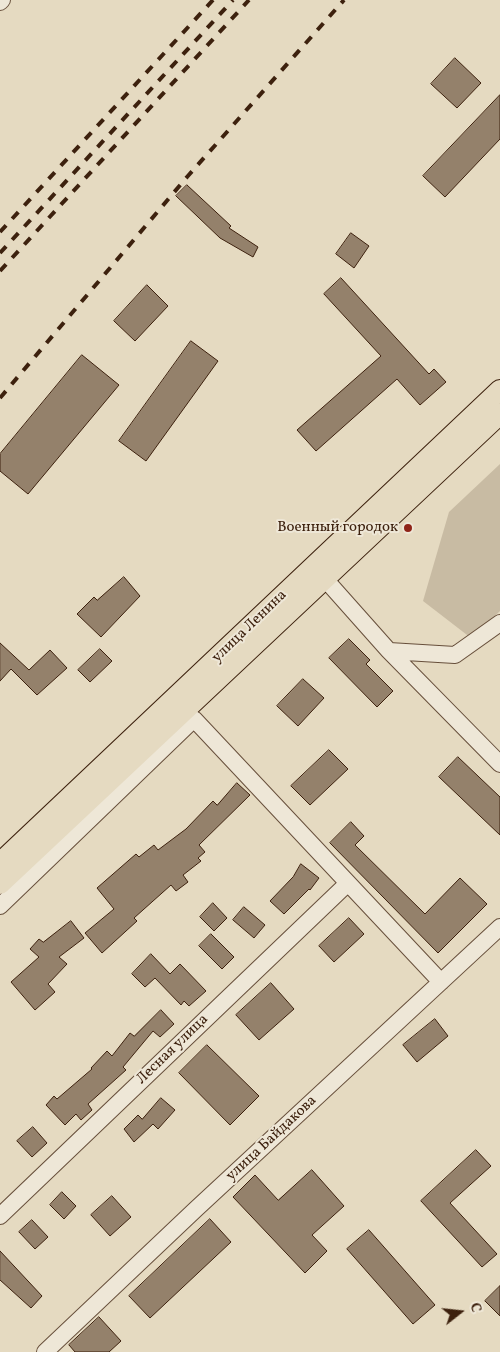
<!DOCTYPE html>
<meta charset="utf-8">
<style>
body{margin:0}
#map{position:relative;width:500px;height:1352px;overflow:hidden;background:#e5dac1;font-family:Vollkorn,serif}
canvas{display:block}
.north{position:absolute;left:435px;top:1287px;width:50px;height:50px;-webkit-text-stroke:4px #eee7d7;paint-order:stroke;rotate:74deg;font-size:14px;font-weight:700;line-height:20px;text-align:center;color:#3d210e}
.north::after{content:'';display:block;margin:auto;width:18px;height:22px;background:#3d210e;clip-path:polygon(50% 0,100% 100%,50% 72%,0 100%)}
</style>
<div id="map">
<canvas width="500" height="1352"></canvas>
<div class="north">С</div>
</div>
<script>
const ctx = document.querySelector('canvas').getContext('2d');
ctx.lineJoin = 'round';
function fillPath(path, color) {
  ctx.fillStyle = color;
  ctx.fill(path, 'evenodd');
}
function strokePath(path, color, width, dash) {
  ctx.strokeStyle = color;
  ctx.lineWidth = width;
  ctx.lineCap = dash ? 'butt' : 'round';
  ctx.setLineDash(dash || []);
  ctx.stroke(path);
}
function label(font, color, halo, rows, align = 'center') {
  ctx.font = font + ' Vollkorn,serif';
  ctx.lineWidth = 4;
  ctx.setLineDash([]);
  ctx.textBaseline = 'middle';
  ctx.strokeStyle = halo;
  ctx.fillStyle = color;
  for (const [text, x, y, turn = 0] of rows) {
    ctx.save();
    ctx.translate(x, y);
    ctx.rotate((+turn || 0) * Math.PI / 180);
    ctx.textAlign = isNaN(turn) ? turn : align;
    if (halo) ctx.strokeText(text, 0, 0);
    ctx.fillText(text, 0, 0);
    ctx.restore();
  }
}
fillPath(new Path2D(`
 M500,464V611L471,638L423,601L449,512Z`), '#c8bba3');
const building = new Path2D(`
 M455,58L481,83L457,108L431,84Z
 M500,95V139L445,197L423,176Z
 M187,185L231,226L229,228L258,247L253,257L220,238L176,196Z
 M351,233L369,246L354,268L336,254Z
 M341,278L429,374L434,369L446,382L420,405L397,379L316,451L297,430L381,356L324,294Z
 M147,285L168,306L135,341L114,321Z
 M191,341L218,361L146,461L119,441Z
 M82,355L119,385L28,494L0,471V454Z
 M124,577L140,596L101,637L77,614L94,597L97,600Z
 M349,639L370,660L366,664L393,691L377,707L329,658Z
 M0,643L29,670L50,650L67,668L37,695L11,669L0,681Z
 M100,649L112,661L90,682L78,670Z
 M303,679L324,698L298,726L277,706Z
 M329,750L348,769L310,805L291,786Z
 M458,757L500,797V835L439,777Z
 M237,783L250,795L199,845L205,852L198,858L201,861L183,875L188,882L176,891L171,885L134,918L137,921L102,953L85,933L114,909L97,888L136,854L139,857L154,845L158,850L186,829L213,801L217,805Z
 M351,822L364,836L355,845L425,914L460,878L487,904L438,953L330,843Z
 M301,864L319,878L310,890L309,889L284,914L270,901L293,877Z
 M213,903L227,918L214,931L200,917Z
 M244,907L265,925L254,938L233,920Z
 M349,918L364,934L334,962L319,946Z
 M71,921L84,938L59,957L67,964L48,984L55,992L35,1010L11,982L39,957L30,949L39,939L43,942Z
 M211,934L234,957L222,969L199,946Z
 M151,954L170,974L180,964L206,991L189,1006L184,1001L181,1005L155,978L145,987L132,974Z
 M271,983L294,1009L259,1040L236,1015Z
 M161,1010L174,1024L160,1037L153,1031L123,1067L126,1070L88,1104L92,1110L81,1120L76,1114L65,1125L46,1105L54,1096L57,1099L92,1069L91,1068L107,1051L112,1056L130,1033L134,1036Z
 M435,1019L448,1036L417,1062L403,1045Z
 M207,1045L259,1096L230,1125L179,1073Z
 M161,1098L175,1110L158,1129L153,1124L134,1142L124,1129L138,1115L142,1119Z
 M33,1127L47,1143L32,1157L17,1141Z
 M476,1150L491,1166L450,1203L497,1254L482,1267L421,1201Z
 M312,1170L344,1206L312,1235L327,1251L305,1273L233,1197L255,1175L278,1200Z
 M62,1192L76,1206L64,1219L50,1205Z
 M112,1196L131,1217L110,1236L91,1215Z
 M210,1219L231,1242L150,1318L129,1296Z
 M32,1220L48,1237L35,1249L19,1232Z
 M369,1230L435,1305L413,1324L347,1249Z
 M0,1251L42,1296L31,1308L0,1280Z
 M500,1286V1316L485,1301Z
 M99,1317L121,1341L109,1352H75L69,1345Z`);
fillPath(building, '#94816b');
strokePath(building, '#3d210e', 1);
const minor = new Path2D(`
 M0,2L2,0
 M317,570L389,651L500,764
 M389,651L455,655L500,623
 M0,906L194,719L441,982
 M0,1216L347,884
 M45,1352L196,1209L500,927`);
const major = new Path2D(`
 M0,863L500,390
 M0,884L500,414`);
strokePath(minor, '#674f3b', 18);
strokePath(major, '#3d210e', 22);
strokePath(minor, '#eee7d7', 16);
strokePath(major, '#e5dac1', 20);
strokePath(new Path2D(`
 M0,232L213,0
 M0,253L233,0
 M0,271L249,0
 M0,398L187,177L344,0`), '#3d210e', 4, [9, 9]);
for (const [x, y, r, color] of [
 [408,528,5,"#8f2418"]
]) {
  const dot = new Path2D();
  dot.arc(x, y, r, 0, 2 * Math.PI);
  ctx.fillStyle = color;
  ctx.fill(dot);
  strokePath(dot, '#eee7d7', 2);
}
label('15px', '#3d210e', '#eee7d7', [
 ["Военный городок",398,528]
], 'right');
label('15px', '#3d210e', '#eee7d7', [
 ["улица Ленина",250,627,-44],
 ["Лесная улица",173,1050,-44],
 ["улица Байдакова",272,1139,-43]
]);
</script>
